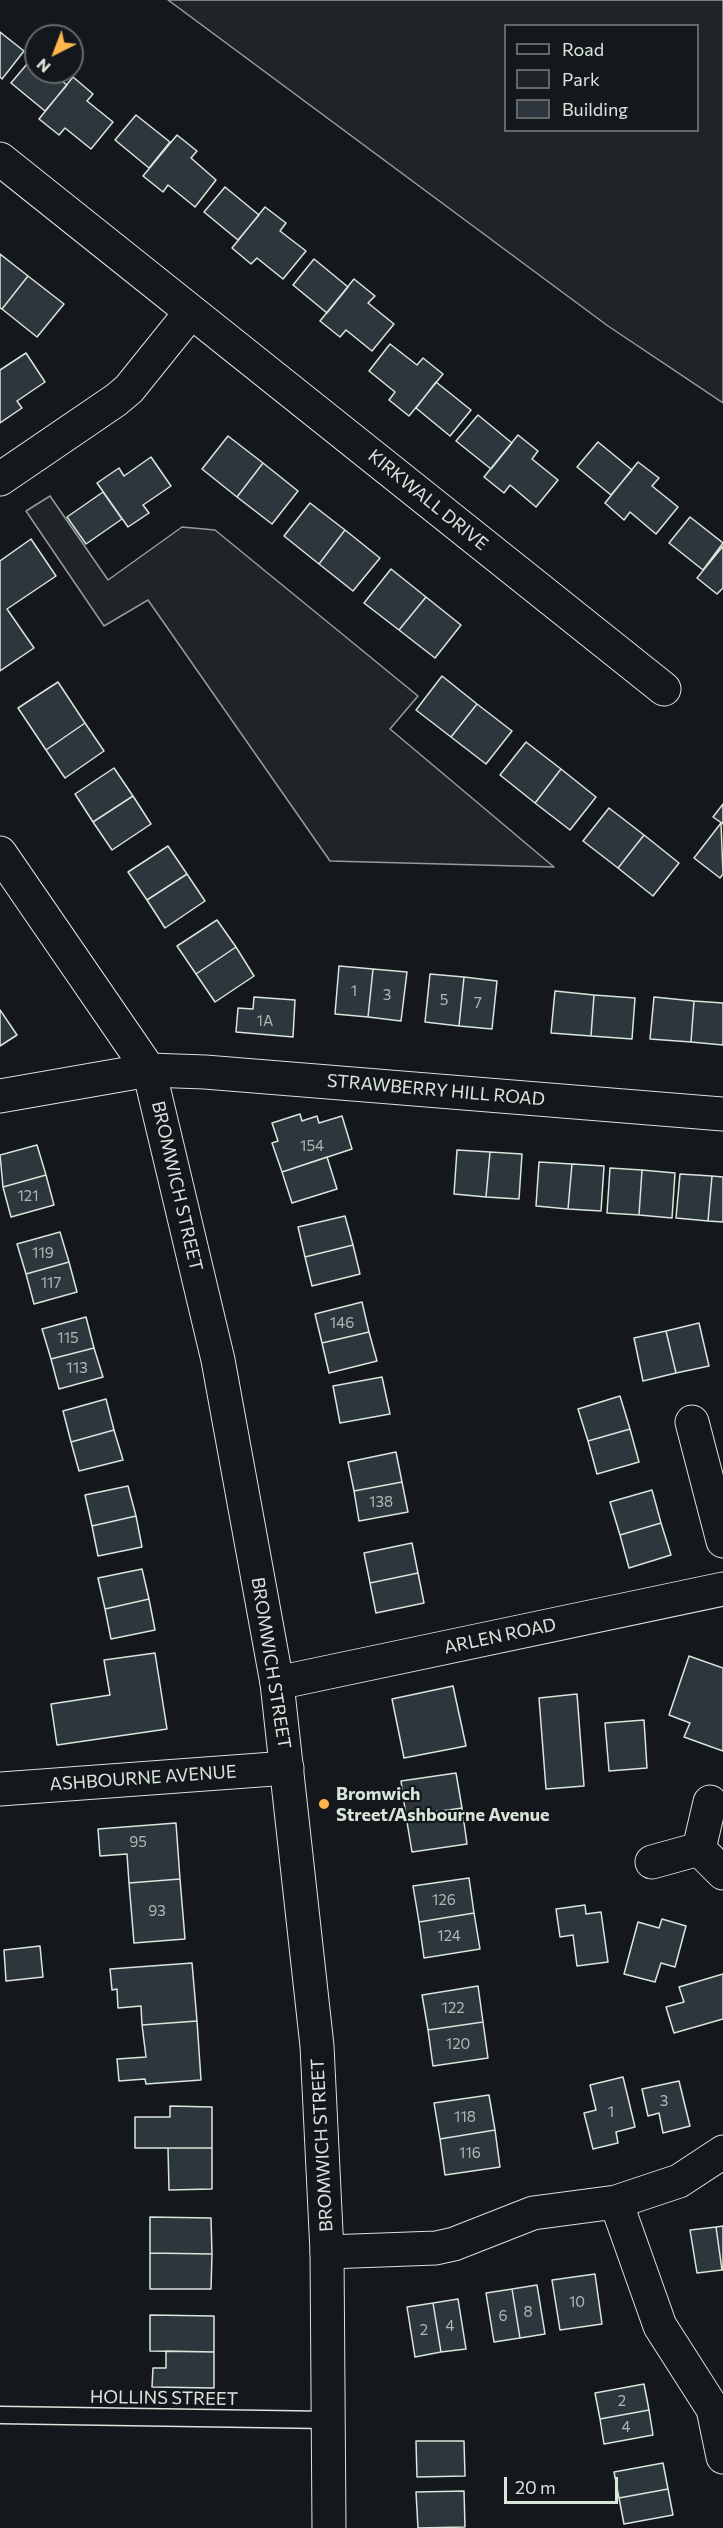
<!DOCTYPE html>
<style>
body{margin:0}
#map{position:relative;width:723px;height:2528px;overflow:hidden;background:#14181c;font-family:Commissioner,sans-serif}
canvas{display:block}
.legend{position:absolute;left:504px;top:24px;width:195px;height:108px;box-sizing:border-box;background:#14181c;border:2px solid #626a69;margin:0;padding:8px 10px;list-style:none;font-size:18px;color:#d8e6dc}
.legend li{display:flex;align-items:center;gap:12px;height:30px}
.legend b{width:30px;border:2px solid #626a69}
.north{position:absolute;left:24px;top:24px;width:60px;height:60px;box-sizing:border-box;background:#14181c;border:2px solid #626a69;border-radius:50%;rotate:222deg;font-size:16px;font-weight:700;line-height:24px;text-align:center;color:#d8e6dc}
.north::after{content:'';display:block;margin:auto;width:21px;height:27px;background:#ffb74d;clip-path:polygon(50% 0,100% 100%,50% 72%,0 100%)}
.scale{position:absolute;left:504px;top:2477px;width:114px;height:27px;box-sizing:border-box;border:3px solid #d8e6dc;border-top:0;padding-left:8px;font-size:18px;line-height:21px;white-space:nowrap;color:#d8e6dc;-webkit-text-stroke:4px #14181c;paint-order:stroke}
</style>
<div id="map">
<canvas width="723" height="2528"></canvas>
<ul class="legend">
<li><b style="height:8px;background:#14181c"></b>Road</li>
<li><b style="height:16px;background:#202428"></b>Park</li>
<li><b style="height:16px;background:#2c363c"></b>Building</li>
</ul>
<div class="north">N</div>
<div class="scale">20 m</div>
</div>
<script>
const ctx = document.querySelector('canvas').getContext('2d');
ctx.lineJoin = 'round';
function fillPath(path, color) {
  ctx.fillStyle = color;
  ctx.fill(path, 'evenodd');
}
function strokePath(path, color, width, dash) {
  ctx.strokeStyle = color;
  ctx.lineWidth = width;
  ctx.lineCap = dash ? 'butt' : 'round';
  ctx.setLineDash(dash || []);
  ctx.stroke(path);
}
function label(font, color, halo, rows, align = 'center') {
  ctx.font = font + ' Commissioner,sans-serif';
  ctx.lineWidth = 4.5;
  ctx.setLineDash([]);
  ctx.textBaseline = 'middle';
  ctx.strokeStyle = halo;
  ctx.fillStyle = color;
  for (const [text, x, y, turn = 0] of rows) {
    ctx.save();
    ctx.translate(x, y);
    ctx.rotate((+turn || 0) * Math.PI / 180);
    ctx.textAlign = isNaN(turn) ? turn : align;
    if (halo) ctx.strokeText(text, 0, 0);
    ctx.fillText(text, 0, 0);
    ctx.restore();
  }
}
const green = new Path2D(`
 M168,0H723V403L608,326ZM506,26H698V130H506Z
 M50,496L108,580L182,527L215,530L418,696L390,729L554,867L330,861L148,600L104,626L26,511Z`);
fillPath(green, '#202428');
strokePath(green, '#939e99', 1.5);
const building = new Path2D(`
 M0,32L24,51L2,79L0,77Z
 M33,57L36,60V72H51L67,85L45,111L11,83Z
 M73,77L93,94L87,101L113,122L91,149L65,128L59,135L39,119Z
 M136,115L170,142L149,168L115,140Z
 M177,135L197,151L191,158L216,180L195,207L168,185L163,192L143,176Z
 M225,187L259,215L238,240L204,212Z
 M265,207L286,223L280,231L306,251L283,279L257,258L251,264L232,248Z
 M0,254L28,276L2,309L0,308Z
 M314,259L348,287L327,313L293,285Z
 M28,276L64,304L37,337L2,309Z
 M354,279L375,296L368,303L394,324L372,351L346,330L340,337L320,321Z
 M390,344L417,365L423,358L443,374L409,416L389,400L395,392L369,371Z
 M26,353L45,382L17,401L22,408L0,423V370Z
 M436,382L471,410L450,436L416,408Z
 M478,415L512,443L491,469L456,441Z
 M518,435L538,451L532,459L558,480L536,507L510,485L504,493L484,477Z
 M228,436L263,463L237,497L202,469Z
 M598,442L632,470L611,495L577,467Z
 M151,457L171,486L143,505L149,513L128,527L97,483L119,468L124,476Z
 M638,462L659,478L652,486L678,507L656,534L630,512L624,520L605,503Z
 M263,463L298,491L272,524L237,497Z
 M103,492L122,519L86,544L67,517Z
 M310,503L345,530L319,564L284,536Z
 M690,517L723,543L703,570L669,543Z
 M345,530L380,558L353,591L319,564Z
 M31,539L56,576L7,609L34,648L0,671V561Z
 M723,546V588L717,594L697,578Z
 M391,569L426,597L399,630L364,603Z
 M426,597L461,625L435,658L399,630Z
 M442,676L477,704L451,737L416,710Z
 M58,682L85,723L46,750L18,708Z
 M477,704L512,731L486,764L451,737Z
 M85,723L104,751L65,778L46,750Z
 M526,742L561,769L535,803L500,775Z
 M114,768L133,796L93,822L75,794Z
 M561,769L596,797L570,830L535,803Z
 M133,796L151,824L112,850L93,822Z
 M723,804V824L713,817Z
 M609,808L644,835L618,868L583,841Z
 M721,823L723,874L720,878L694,858Z
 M644,835L679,863L653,896L618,868Z
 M168,846L187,874L147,900L128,872Z
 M187,874L205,901L165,928L147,900Z
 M217,920L236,947L196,974L177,946Z
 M236,947L254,976L215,1002L196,974Z
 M339,966L373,969L368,1017L335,1014Z
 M373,969L407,972L401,1021L368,1017Z
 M430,974L464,977L459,1026L425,1022Z
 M464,977L497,981L492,1029L459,1026Z
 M555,991L594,995L591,1036L551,1033Z
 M594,995L635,998L632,1039L591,1036Z
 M254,997L295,1000L293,1037L236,1032L238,1008L253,1009Z
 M654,997L694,1001L691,1042L650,1039Z
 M694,1001L723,1003V1045L691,1042Z
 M0,1010L17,1035L0,1046Z
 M300,1114L302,1121L317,1116L319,1123L342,1116L352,1149L282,1172L272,1143L278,1141L272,1123Z
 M37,1145L46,1175L3,1187L0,1155Z
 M457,1150L490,1152L486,1197L454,1194Z
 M490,1152L522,1154L519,1199L486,1197Z
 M327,1157L337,1189L292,1203L282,1172Z
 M539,1162L572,1164L568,1209L536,1206Z
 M572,1164L604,1166L601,1211L568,1209Z
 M610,1168L642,1170L639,1215L607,1213Z
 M642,1170L675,1173L672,1218L639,1215Z
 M680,1174L712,1176L708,1221L676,1218Z
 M46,1175L54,1205L11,1217L3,1187Z
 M712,1176L723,1177V1222L708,1221Z
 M345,1216L353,1245L305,1257L298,1227Z
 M60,1232L69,1262L26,1274L17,1244Z
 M353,1245L360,1274L312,1286L305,1257Z
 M69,1262L77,1292L34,1304L26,1274Z
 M362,1302L369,1332L322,1343L315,1314Z
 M86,1317L94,1348L51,1359L42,1329Z
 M699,1323L709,1366L676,1373L666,1331Z
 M666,1331L676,1373L643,1381L634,1338Z
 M369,1332L377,1361L329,1373L322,1343Z
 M94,1348L103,1377L59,1389L51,1359Z
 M382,1377L390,1414L340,1423L333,1386Z
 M620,1396L630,1429L588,1441L578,1409Z
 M106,1399L114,1430L71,1442L63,1411Z
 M630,1429L639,1462L597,1474L588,1441Z
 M114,1430L123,1460L79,1471L71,1442Z
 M396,1452L402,1482L354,1491L348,1462Z
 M402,1482L408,1512L359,1521L354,1491Z
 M128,1486L136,1516L92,1526L85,1495Z
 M652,1490L661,1523L620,1535L610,1502Z
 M136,1516L142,1547L98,1556L92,1526Z
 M661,1523L671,1555L629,1568L620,1535Z
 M412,1543L418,1573L370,1583L364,1553Z
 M142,1569L149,1599L105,1609L98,1578Z
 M418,1573L424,1603L376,1613L370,1583Z
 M149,1599L155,1630L111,1639L105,1609Z
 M155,1653L167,1729L57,1745L51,1704L110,1695L104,1660Z
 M689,1656L723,1668V1751L684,1737L690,1723L669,1715Z
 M453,1686L466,1746L404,1758L392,1699Z
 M577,1694L584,1786L546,1789L539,1698Z
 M644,1720L647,1768L609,1771L605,1723Z
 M456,1773L462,1808L406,1816L401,1781Z
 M462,1808L467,1844L412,1852L406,1816Z
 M176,1823L180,1879L129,1883L127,1854L100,1856L98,1829Z
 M469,1878L474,1913L419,1922L413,1886Z
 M180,1879L185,1939L134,1943L129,1883Z
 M585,1905L586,1914L601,1912L608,1962L577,1966L573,1935L560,1937L556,1909Z
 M474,1913L480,1949L424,1958L419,1922Z
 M662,1919L686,1926L675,1967L661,1963L655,1982L624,1974L638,1922L659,1928Z
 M40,1946L43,1977L6,1981L4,1950Z
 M192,1963L197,2021L142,2025L141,2006L118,2008L117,1989L112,1990L110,1969Z
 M723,1974V2019L674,2033L666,2007L684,2002L679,1987Z
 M478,1986L483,2022L428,2030L422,1995Z
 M197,2021L201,2080L146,2084L145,2079L119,2081L117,2059L146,2057L142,2025Z
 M483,2022L488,2058L433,2066L428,2030Z
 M623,2077L635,2127L616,2132L618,2143L593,2149L584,2113L596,2110L590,2085Z
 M679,2081L690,2126L663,2133L659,2113L648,2116L642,2089Z
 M489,2095L495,2130L440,2139L434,2103Z
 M170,2106L212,2107V2148H135V2117H170Z
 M495,2130L500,2167L445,2175L440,2139Z
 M168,2148H212V2189L169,2190Z
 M150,2217L211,2218L212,2254L150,2253Z
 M723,2226V2270H722L716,2227Z
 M716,2227L722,2270L697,2273L690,2230Z
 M150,2253L212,2254L211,2289H150Z
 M595,2274L602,2324L560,2330L552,2280Z
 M537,2285L545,2334L520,2338L512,2289Z
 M512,2289L520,2338L494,2342L486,2293Z
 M458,2299L466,2349L441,2352L433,2303Z
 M433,2303L441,2352L415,2357L407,2307Z
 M150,2315L214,2316V2352L150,2351Z
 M166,2351L214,2352V2388L152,2387L153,2368H166Z
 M644,2384L649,2410L600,2419L595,2393Z
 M649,2410L653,2435L604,2444L600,2419Z
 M416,2441H464L465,2476L417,2477Z
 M663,2463L668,2489L619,2498L614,2472Z
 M668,2489L673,2515L624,2524L619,2498Z
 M464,2491L465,2527L418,2528L416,2492Z`);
fillPath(building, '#2c363c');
strokePath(building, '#d8e6dc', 1.5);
const service = new Path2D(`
 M0,2415L328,2420`);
const minor = new Path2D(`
 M0,159L664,689
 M0,479L116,400L129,389L191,312
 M0,1096L149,1070L205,1072L723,1114
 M692,1422L723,1541
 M277,1683L723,1589
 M0,1789L287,1768
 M699,1849L723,1873
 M652,1862L699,1849L710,1802
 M616,2202L660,2326L713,2409L723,2457
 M327,2252L436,2248L454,2244L533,2213L616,2202L679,2181L723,2152`);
const tertiary = new Path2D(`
 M0,853L149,1070L218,1360L277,1683L317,2046L327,2252L329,2528`);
strokePath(service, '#d8e6dc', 19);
strokePath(minor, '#d8e6dc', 35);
strokePath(tertiary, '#d8e6dc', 35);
strokePath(service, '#14181c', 16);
strokePath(minor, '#14181c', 33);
strokePath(tertiary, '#14181c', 33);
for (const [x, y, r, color] of [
 [324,1804,6,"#ffb74d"]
]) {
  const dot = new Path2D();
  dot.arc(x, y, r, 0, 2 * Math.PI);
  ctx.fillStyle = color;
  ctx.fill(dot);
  strokePath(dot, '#14181c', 2);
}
label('15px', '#adbab4', null, [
 ["1",354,991],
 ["3",387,995],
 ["5",444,1000],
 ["7",478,1003],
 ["1A",265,1021],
 ["154",312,1146],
 ["121",28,1196],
 ["119",43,1253],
 ["117",51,1283],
 ["146",342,1323],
 ["115",68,1338],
 ["113",77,1368],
 ["138",381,1502],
 ["95",138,1842],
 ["126",444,1900],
 ["93",157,1911],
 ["124",449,1936],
 ["122",453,2008],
 ["120",458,2044],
 ["3",664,2101],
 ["1",611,2112],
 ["118",465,2117],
 ["116",470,2153],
 ["10",577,2302],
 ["8",528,2312],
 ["6",503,2316],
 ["4",450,2326],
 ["2",424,2330],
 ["2",622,2401],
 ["4",626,2427]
]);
label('18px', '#d8e6dc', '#14181c', [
 ["KIRKWALL DRIVE",428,500,39],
 ["STRAWBERRY HILL ROAD",436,1090,5],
 ["BROMWICH STREET",177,1186,77],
 ["ARLEN ROAD",500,1636,-12],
 ["BROMWICH STREET",271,1663,81],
 ["ASHBOURNE AVENUE",143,1778,-4],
 ["BROMWICH STREET",322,2145,-93],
 ["HOLLINS STREET",164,2398,1]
]);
label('bold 18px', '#d8e6dc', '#14181c', [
 ["Bromwich",336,1794],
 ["Street/Ashbourne Avenue",336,1815]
], 'left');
</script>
